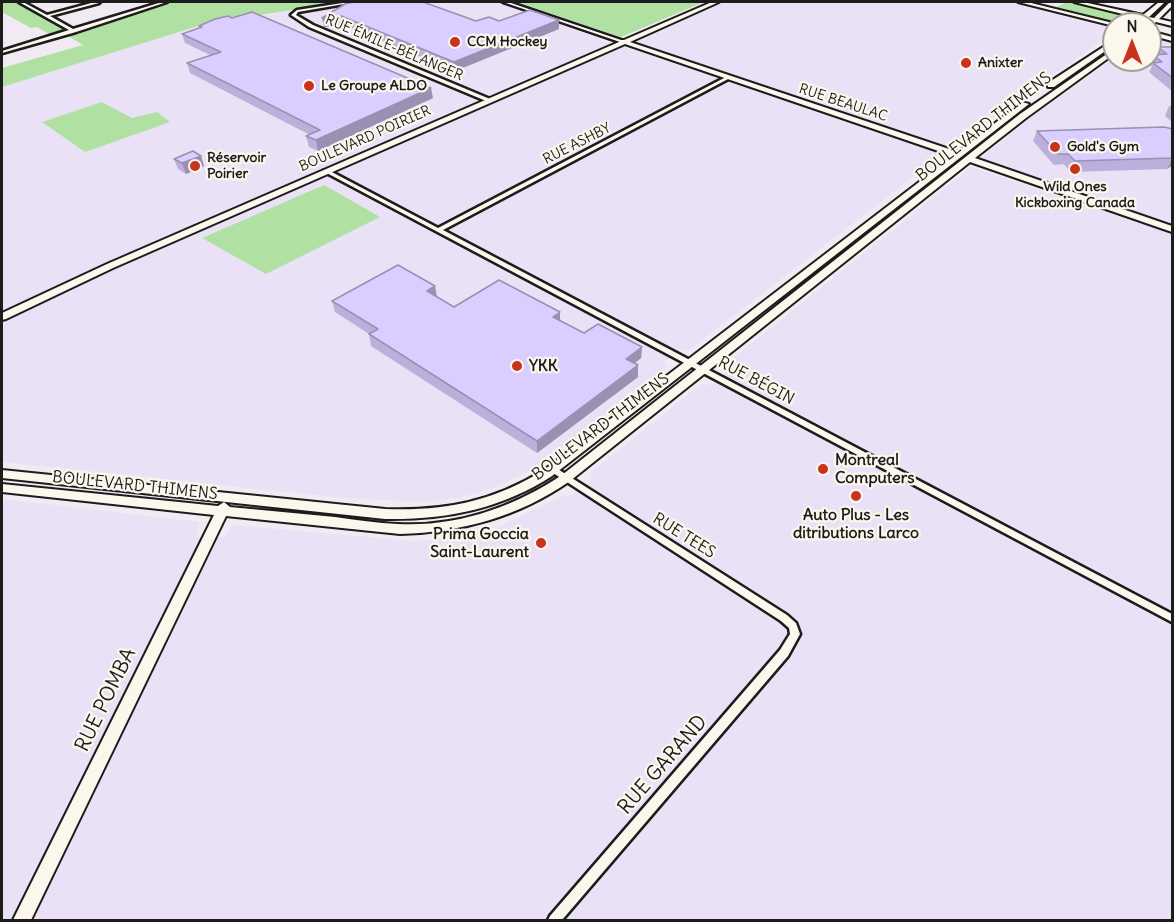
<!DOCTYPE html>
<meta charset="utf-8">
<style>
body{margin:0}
#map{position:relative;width:1174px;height:922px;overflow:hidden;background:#f1eaf2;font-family:Delius,sans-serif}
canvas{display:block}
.frame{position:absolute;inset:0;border:3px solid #1c1c1c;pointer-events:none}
.north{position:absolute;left:1102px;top:12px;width:60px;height:60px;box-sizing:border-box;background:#fbf7ec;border:2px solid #a29f99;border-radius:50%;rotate:0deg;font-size:16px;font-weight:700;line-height:24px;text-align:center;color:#1c1c1c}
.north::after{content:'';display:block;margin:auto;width:21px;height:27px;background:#c8321e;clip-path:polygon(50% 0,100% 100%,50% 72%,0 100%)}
</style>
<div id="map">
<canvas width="1174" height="922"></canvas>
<div class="frame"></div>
<div class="north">N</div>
</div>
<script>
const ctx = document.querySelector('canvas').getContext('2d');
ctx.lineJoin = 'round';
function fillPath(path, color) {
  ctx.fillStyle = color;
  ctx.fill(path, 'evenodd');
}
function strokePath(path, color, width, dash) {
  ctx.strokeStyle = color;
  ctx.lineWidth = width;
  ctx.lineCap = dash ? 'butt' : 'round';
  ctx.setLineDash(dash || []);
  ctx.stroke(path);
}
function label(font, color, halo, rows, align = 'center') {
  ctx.font = font + ' Delius,sans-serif';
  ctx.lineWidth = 4.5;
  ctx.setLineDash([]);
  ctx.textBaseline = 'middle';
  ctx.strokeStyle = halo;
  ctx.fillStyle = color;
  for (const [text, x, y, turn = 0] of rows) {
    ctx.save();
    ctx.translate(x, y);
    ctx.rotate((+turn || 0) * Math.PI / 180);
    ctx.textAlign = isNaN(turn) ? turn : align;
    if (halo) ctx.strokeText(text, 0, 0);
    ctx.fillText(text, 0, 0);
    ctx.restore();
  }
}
fillPath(new Path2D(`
 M358,2H501L607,42L915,140L634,42L725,2H1010L1114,28V32L948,150L688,351L683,349L664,362L668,367L568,444L527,472L494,488L458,498L424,502L344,498L2,462V87L208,23Z
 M1150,36L1172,42V224L983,159L982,157L1029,119L1114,58L1150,60Z
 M971,167L1172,234V920H2V499L200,522L196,536L223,538L233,525L413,541L442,539L494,529L564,495L570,496L591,480V472L701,384L711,385L725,373L722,367Z`), '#eae1f6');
fillPath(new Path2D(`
 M2,2H20L74,31L54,37L37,27L31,28L2,12Z
 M171,2H345L208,23L2,87V68L83,45L68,36Z
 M516,2H704L621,37Z
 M1067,2H1071L1133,18L1124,24L1056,7Z
 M102,102L132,118L157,112L170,122L85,152L42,122Z
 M324,185L380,217L266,274L202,238Z`), '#b0e1a2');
const street = new Path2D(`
 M19,2H23L47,15L95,2H100L99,3L50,16L73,29L162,2H167L76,32L2,53V51L69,30Z
 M349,2H356L298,12L296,15L313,25L490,99V101H486L309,27L291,15L297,10Z
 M503,2H508L624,41L620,42Z
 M726,77L730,78L443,230L1172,614V622L323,171L328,170L438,228Z
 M553,466L787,615L796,623L800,634L788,656L562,920H548L550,916L780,650L790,634L789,628L781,621L550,471L549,469L550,467Z`);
const secondary = new Path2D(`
 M712,2H719L630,42L958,152L1022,102L1029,104L552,476C501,509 446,520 385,519L2,478V470L385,509C445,511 492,502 544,470L953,156L625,44L113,268L6,319L2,320V313L107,264L619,42L620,40H624Z
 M1018,2H1027L1117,24H1114V26Z
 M1074,2H1083L1143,15L1159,2H1165L1149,17L1154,18L1170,2H1172V6L1159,19L1172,22V26L1156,22L1151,26L1148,24L1151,21L1145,20L1140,23L1137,21L1139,18Z
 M1150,31L1172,37V41L1150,35Z
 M1114,40V45L1054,87H1048V83Z
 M1114,49V54L1026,118L975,158L1172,226V232L970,162L570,481C518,517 463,532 400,534L226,516L31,920H13L214,515L2,492V484L218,506L224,502L230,507C265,510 300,514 335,517C356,520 377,523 398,524C457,527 514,507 562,475L1020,114Z`);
strokePath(street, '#1c1c1c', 5);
strokePath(secondary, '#1c1c1c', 4);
fillPath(street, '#fbf7ec');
fillPath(secondary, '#fbf7ec');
fillPath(new Path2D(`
 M345,4L476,21L559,20V29L455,71L343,25L324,27Z
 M199,26L433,98L318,151L309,147L306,136L310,135L190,73L187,63L210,55L185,43L182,34L200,28Z
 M1158,47H1173V92L1149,72L1152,67L1149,64L1153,55H1155Z
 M1169,106H1173V123L1165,116Z
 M1171,129L1173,165L1167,169L1070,172L1064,164L1054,165L1033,141L1037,131Z
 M201,156L204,166L186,174L178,169L174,159Z
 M435,286L436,297L454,307L560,320L584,333L642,347L641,358L635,363L638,377L537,453L371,346L369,334L335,312L332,301Z`), '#bbb0db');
fillPath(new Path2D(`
 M341,16L343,25L324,27L322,18Z
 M559,20V29L455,71L454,62Z
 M431,88L433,98L318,151L316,140Z
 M201,156L204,166L186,174L182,163Z
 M1173,158V165L1167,169Z
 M435,286L437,297L427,291Z
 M560,312V324L553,317Z
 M642,347L641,358L626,370V359Z
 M638,365V377L537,453V441Z`), '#9990b2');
const building = new Path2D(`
 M353,2H423L476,21L489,17L499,21L530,10L559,20L454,62L341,16L322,18L345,4Z
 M252,12L431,88L316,140L306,136L320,130L187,63L221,52L182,34L202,27L199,26L215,19L228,16L232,18Z
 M1158,47H1173V78L1153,63L1162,62L1153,55L1167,54Z
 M1164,127L1173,129L1172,158L1075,161L1068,154H1058L1037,131Z
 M193,151L201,156L182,163L174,159Z
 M398,265L435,286L427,291L454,307L499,280L560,312L553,317L584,333L598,324L642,347L626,359L638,365L537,441L369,334L378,329L332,301Z`);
fillPath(building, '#dacdff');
strokePath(building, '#9990b2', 1.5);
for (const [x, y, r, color] of [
 [455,42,6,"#c8321e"],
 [966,63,6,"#c8321e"],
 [309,86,6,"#c8321e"],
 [1055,147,6,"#c8321e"],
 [195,166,6,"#c8321e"],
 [1075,169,6,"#c8321e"],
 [517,366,6,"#c8321e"],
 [823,469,6,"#c8321e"],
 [856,496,6,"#c8321e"],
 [541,543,6,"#c8321e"]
]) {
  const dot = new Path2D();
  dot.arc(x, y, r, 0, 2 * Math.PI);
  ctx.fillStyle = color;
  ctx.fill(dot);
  strokePath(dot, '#fbf7ec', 2);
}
label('bold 14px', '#1c1c1c', '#fbf7ec', [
 ["CCM Hockey",467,42],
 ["Anixter",978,63],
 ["Le Groupe ALDO",321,86],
 ["Gold's Gym",1067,147],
 ["Réservoir",207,158],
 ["Poirier",207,174],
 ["Wild Ones",1075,187,"center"],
 ["Kickboxing Canada",1075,203,"center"]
], 'left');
label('14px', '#1c1c1c', '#fbf7ec', [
 ["RUE ÉMILE-BÉLANGER",394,48,23],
 ["RUE BEAULAC",843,103,18],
 ["BOULEVARD POIRIER",365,139,-24],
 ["RUE ASHBY",577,144,-27]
]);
label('16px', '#1c1c1c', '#fbf7ec', [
 ["BOULEVARD THIMENS",984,127,-38],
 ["RUE BÉGIN",756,381,28],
 ["BOULEVARD THIMENS",601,427,-37],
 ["BOULEVARD THIMENS",135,486,6],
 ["RUE TEES",684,536,32]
]);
label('bold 16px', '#1c1c1c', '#fbf7ec', [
 ["YKK",529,366],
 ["Montreal",835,460],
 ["Computers",835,478],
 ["Auto Plus - Les",856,515,"center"],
 ["ditributions Larco",856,533,"center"],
 ["Prima Goccia",529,534,"right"],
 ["Saint-Laurent",529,552,"right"]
], 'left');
label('20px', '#1c1c1c', '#fbf7ec', [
 ["RUE POMBA",106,700,-64],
 ["RUE GARAND",663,765,-49]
]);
</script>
